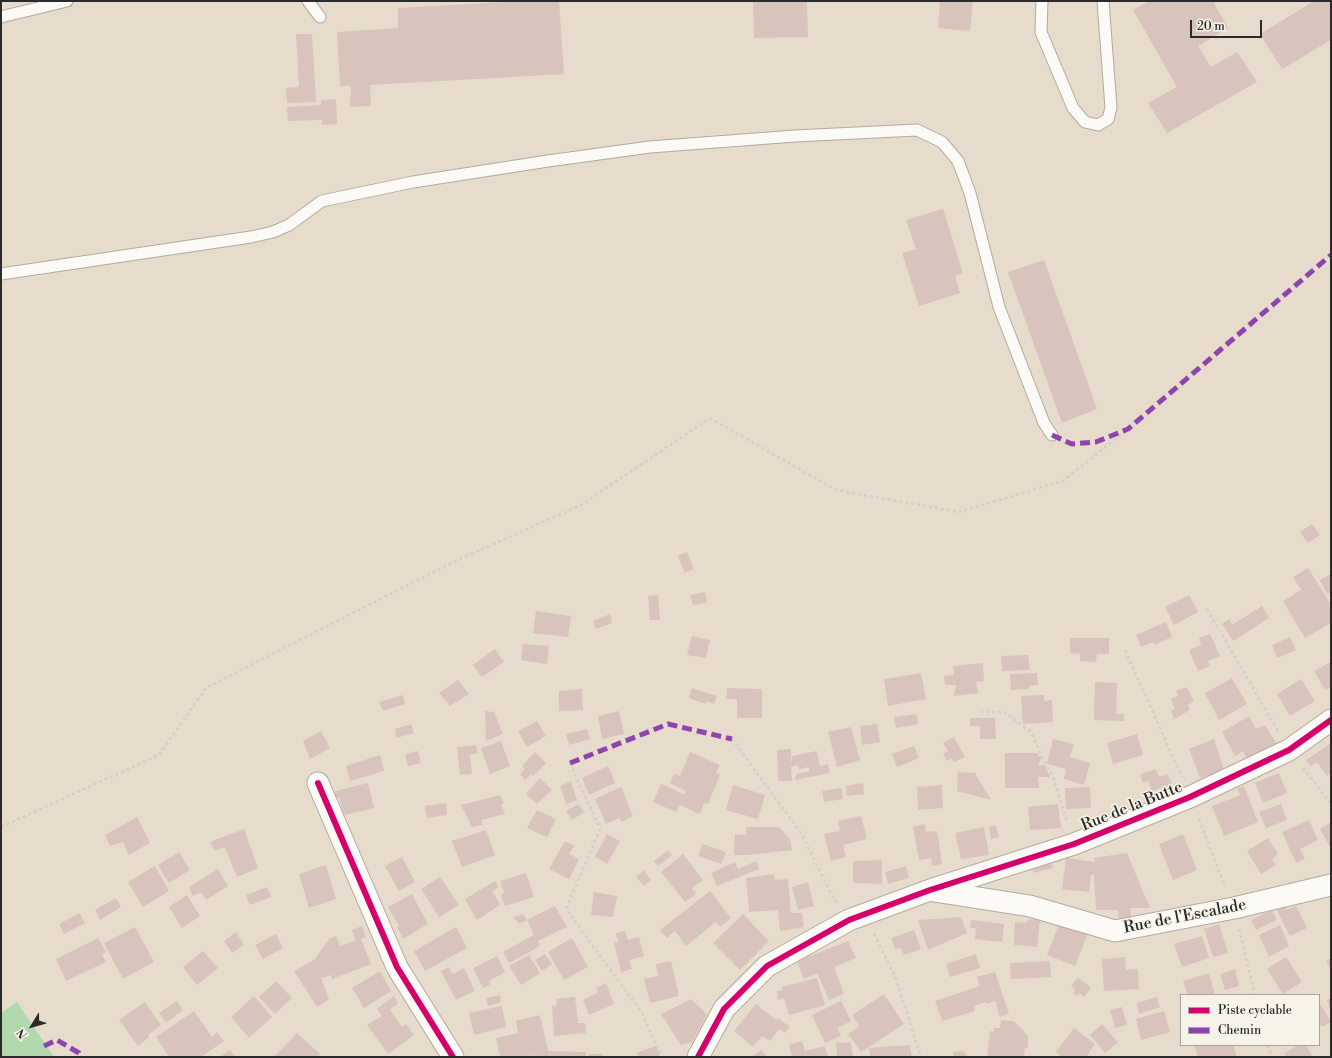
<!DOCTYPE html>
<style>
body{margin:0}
#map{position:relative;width:1332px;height:1058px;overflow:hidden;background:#e7dbcb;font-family:"Libre Bodoni",serif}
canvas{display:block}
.frame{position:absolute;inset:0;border:2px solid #2b2b2b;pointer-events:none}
.legend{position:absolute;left:1180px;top:994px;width:140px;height:52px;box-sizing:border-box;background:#f7f3e8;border:1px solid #a5a39c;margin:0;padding:5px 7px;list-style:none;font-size:12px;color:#2b2b2b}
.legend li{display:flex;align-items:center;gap:8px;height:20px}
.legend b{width:20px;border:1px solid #a5a39c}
.north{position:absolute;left:12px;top:1006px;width:40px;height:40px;-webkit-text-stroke:3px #f7f3e8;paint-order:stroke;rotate:233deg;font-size:11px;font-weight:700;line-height:16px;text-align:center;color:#2b2b2b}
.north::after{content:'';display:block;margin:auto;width:14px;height:18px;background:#2b2b2b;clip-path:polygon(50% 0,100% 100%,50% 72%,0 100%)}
.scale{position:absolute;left:1190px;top:20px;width:72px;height:18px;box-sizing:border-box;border:2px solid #2b2b2b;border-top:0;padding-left:5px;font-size:12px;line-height:14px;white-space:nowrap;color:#2b2b2b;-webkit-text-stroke:3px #f7f3e8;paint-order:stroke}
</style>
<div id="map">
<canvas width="1332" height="1058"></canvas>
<div class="frame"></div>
<ul class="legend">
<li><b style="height:5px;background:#d6006c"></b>Piste cyclable</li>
<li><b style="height:5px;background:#8e44ad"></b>Chemin</li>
</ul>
<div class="north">N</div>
<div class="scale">20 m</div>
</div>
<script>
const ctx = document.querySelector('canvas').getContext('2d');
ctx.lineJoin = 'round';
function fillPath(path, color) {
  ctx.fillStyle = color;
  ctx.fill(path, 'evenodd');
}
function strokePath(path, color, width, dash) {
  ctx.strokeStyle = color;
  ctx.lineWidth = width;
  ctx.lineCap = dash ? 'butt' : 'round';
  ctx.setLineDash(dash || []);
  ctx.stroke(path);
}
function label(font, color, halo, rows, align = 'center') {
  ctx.font = font + ' "Libre Bodoni",serif';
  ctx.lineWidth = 3;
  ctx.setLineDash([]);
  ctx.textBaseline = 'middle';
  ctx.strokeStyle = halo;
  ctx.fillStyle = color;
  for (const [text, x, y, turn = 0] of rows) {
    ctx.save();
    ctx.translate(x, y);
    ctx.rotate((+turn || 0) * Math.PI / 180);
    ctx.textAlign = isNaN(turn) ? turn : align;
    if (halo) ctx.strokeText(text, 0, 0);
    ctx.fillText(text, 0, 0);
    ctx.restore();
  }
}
fillPath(new Path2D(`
 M17,1002L54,1057H1V1013Z`), '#b2d9ae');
fillPath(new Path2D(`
 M523,1H559L564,74L370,85L371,106L350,107L351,86H340L337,32L398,28V8Z
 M753,1H807L808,37L754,38Z
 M940,1H973L970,31L938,28Z
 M1149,1H1213L1228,28L1198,46L1211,67L1237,52L1257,82L1167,133L1148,103L1177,87L1133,10Z
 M1314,1H1331V40L1282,69L1260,34Z
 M296,34H312L316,102L287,103L286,88L299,87Z
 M336,99L337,124L322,125V120L288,121L287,107L321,105V100Z
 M943,209L963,273L955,276L960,293L919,306L902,253L916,249L906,220Z
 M1044,260L1097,409L1062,423L1008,272Z
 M1312,524L1320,535L1308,543L1300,532Z
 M687,552L694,569L685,573L678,556Z
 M1308,568L1331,605V623L1305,638L1283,601L1301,590L1293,577Z
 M1331,574V592L1327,594L1320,580Z
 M705,592L707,603L693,605L690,595Z
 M658,595L660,620H650L648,596Z
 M1189,595L1198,612L1174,625L1165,607Z
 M1262,606L1269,618L1233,641L1222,624L1229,619L1232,625Z
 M536,611L571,616L568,637L533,633Z
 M610,614L612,623L596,629L593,621Z
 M1166,622L1172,637L1154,645L1153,642L1141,647L1136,635Z
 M1210,634L1220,656L1208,661L1210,666L1198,671L1189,650L1201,645L1199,638Z
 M692,636L710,640L706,658L687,655Z
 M1290,637L1296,650L1277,658L1272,645Z
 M1070,638H1109V654H1097L1096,662L1080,661V654L1070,653Z
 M523,644L549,646L547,664L521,660Z
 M495,649L504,662L482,677L473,665Z
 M1028,655L1030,670L1002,671L1001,656Z
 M1331,662V687L1325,690L1314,671Z
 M983,663L984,681L976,682L978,693L954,696L956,685H945L944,676L954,675L953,666Z
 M921,673L926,699L888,706L884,679Z
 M1037,673L1038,685L1029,686V689L1011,690L1010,674Z
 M1232,678L1247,704L1219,720L1205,693Z
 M1301,679L1315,701L1290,716L1277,694Z
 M458,680L469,694L450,706L439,693Z
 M1095,682L1117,683L1116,714H1124V721L1094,720Z
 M1187,687L1194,701L1188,705L1190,710L1174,719L1171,711L1175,709L1171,699L1178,696L1176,691Z
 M692,688L717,696L714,704L706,701V704L689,698Z
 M727,688L762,689V718H737V699H726Z
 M582,689L583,710L559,711V691Z
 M403,695L405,704L383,711L379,702Z
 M1044,695V701L1052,700L1053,722L1023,724L1021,696Z
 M485,711L494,712L503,734L486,741Z
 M619,711L624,734L602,739L598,716Z
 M917,714L918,724L896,728L894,717Z
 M1249,716L1256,729L1265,725L1277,745L1248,761L1243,751L1235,756L1222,732Z
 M970,718H995L996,739H980V726H970Z
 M537,721L546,736L527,747L518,731Z
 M411,724L414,733L396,738L395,729Z
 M877,724L880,742L862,745L860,726Z
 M851,727L860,760L837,767L828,732Z
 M587,729L590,739L569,745L566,734Z
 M321,731L330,748L310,759L303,741Z
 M1137,734L1143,755L1113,764L1107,743Z
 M954,737L965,757L954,762L951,758L947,761L943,754L948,751L943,743Z
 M1053,739L1074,744L1070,757L1090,763L1084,785L1064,779L1066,769L1047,764Z
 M1214,739L1224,770L1200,778L1189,749Z
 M501,741L510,766L490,774L481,748Z
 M1331,743V773L1327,776L1317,762L1311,766L1306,760Z
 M476,745L478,753L470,755L472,774L460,775L457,747Z
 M914,746L919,758L897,767L892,754Z
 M791,749V763L792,756L817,751L820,766L828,764L830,773L795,780L796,774L809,771V767L799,769L798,765L791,767L792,781H778L777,750Z
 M418,751L421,763L408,766L405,754Z
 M535,752L546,763L533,776L531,774L525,780L520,774L525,769L522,766Z
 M690,752L720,765L716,773L720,775L708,804L704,803L700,814L680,805L676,812L653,802L661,784L684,794L686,791L670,783L674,774L680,776Z
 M1005,753H1037L1041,758L1038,765H1045L1050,777H1038L1039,788H1005Z
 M380,755L384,771L350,781L346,766Z
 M608,766L615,783L589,795L582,778Z
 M1156,769L1159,777L1168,774L1172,784L1152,791L1148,781L1143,783L1140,774Z
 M958,772L975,773L991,800L957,791Z
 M1279,773L1287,793L1263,803L1255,783Z
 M540,778L552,790L537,804L526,794Z
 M571,781L577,800L566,804L560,786Z
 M368,783L374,808L344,815L339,797L333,799L331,792Z
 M863,783L864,794L847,796L846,786Z
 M733,785L765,795L758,819L726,810Z
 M942,785L943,808L918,810L917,787Z
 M1244,786L1258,822L1224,836L1212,806L1240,795L1237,788Z
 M621,787L633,816L621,822L620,818L606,824L595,799Z
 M1090,787L1091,808L1066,809L1065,788Z
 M841,788L843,799L824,802L822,791Z
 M500,795L504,803L501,804L505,814L481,820L483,825L472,827L461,805Z
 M446,803L447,815L427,818L425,806Z
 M578,804L584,812L572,820L566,811Z
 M1058,804L1061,828L1030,830L1028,807Z
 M1281,804L1287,820L1266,828L1259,812Z
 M537,810L556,819L547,837L527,828Z
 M861,816L867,839L843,845L846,857L831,861L824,834L840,831L838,821Z
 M137,817L150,843L129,855L123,842L110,846L105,835Z
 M1309,820L1318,840L1300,849L1305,859L1296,863L1282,832Z
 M1330,823L1331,825V849L1320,829Z
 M925,824L926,832L937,831L942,864L932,866L931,858L919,860L913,827Z
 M996,825L999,837L991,839L989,827Z
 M746,827H779L790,839L792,850L748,855H734L735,834L746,835Z
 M984,827L989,855L961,859L955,833Z
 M244,829L258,868L237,877L225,847L215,851L210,842Z
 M486,830L495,855L462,867L452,841Z
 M607,834L620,841L607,864L595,857Z
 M1183,834L1197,870L1173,880L1159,844Z
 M1268,838L1278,854L1272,859L1276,865L1261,874L1247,851Z
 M565,841L574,846L569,854L579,859L569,879L549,869Z
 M703,844L726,852L721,864L698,856Z
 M668,850L672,855L658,866L654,861Z
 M179,852L190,870L169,883L158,865Z
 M1127,853L1150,908H1130L1132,921L1119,922L1118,910H1096L1094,875H1091L1089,892L1062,889L1066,858L1095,862L1094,858Z
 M683,854L703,880L692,888L696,894L685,902L661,872Z
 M1062,854V861L1052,863L1053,868L1033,873L1031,862Z
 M402,857L415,882L399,891L385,866Z
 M882,860V884L853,883V861Z
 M756,861L759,869L717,886L711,873L735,862L738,869Z
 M326,865L336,899L309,908L299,874Z
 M155,866L169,891L143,907L128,882Z
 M906,866L909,878L888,884L885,872Z
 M218,869L228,886L206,900L201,892L193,896L189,887Z
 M644,870L651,880L644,886L636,877Z
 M526,873L534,897L505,906L501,894L504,892L500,881Z
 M774,874L775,880L788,879L791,913H802L804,927L780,931L778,910L749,912L746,878Z
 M440,877L459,905L439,917L421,889Z
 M495,881L499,887L492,891L500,905L477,920L465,899Z
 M808,882L814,906L798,910L792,887Z
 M267,887L271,897L250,905L246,895Z
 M710,891L731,918L720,927L716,922L686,946L675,931L667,938L660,930Z
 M594,892L617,896L613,917L591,915Z
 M412,894L428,924L403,939L397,927L399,926L388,907Z
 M187,895L200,916L182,928L169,907Z
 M116,898L121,907L100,920L95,910Z
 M1285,905L1287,910L1296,906L1307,928L1290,936L1276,909Z
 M555,906L567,927L538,941L540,946L509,963L503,952L534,935L527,920L519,924L514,917L523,914L527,920Z
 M1272,910L1277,920L1256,930L1251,920Z
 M80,913L85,923L64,934L59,924Z
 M743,914L769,941L740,970L713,943Z
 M961,917L967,933L928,950L918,920Z
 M1028,919L1040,920L1037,947L1014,945L1015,922L1027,923Z
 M1061,919L1089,931L1075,966L1047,955Z
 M971,920L1004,924L1002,942L975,939L976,928H970Z
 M1219,924L1228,953L1213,957L1204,929Z
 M1280,925L1289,946L1269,957L1259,935Z
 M362,926L366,937L361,939L371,964L332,979L331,975L321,978L329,999L317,1007L294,971L314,960L329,939L336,936L340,946L356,940L352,930Z
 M135,927L154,962L123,979L104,943Z
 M456,927L467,948L425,971L414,951Z
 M914,930L921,949L904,955L901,948L895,949L891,938Z
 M625,931L628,940L639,937L644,956L629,960L632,969L621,972L614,943L618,942L616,933Z
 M236,932L244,945L232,953L224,941Z
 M276,934L283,948L263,959L255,945Z
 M1202,936L1209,958L1182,967L1174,944Z
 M98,938L106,952L102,954L106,962L66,981L56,959Z
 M572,938L588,967L564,980L548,952Z
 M848,941L856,958L834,967L844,994L829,1000L817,973L804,979L796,958L809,953L810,956Z
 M203,951L218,968L197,985L183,967Z
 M545,954L552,964L542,971L535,960Z
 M976,954L980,968L950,977L946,964Z
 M529,955L540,973L521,985L509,966Z
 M497,956L505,972L489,981L491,984L483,988L473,968Z
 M1125,957L1126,970L1138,969L1139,989L1104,991L1102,959Z
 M1286,957L1302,982L1283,994L1267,969Z
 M1331,958V970L1326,961Z
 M671,961L679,996L650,1003L644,979L658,976L656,964Z
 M1050,961L1051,977L1011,979L1010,963Z
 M449,967L452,974L464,968L475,991L456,1000L441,971Z
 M1235,969L1239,986L1225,990L1220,974Z
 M380,971L391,991L364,1008L352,988Z
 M995,972L1009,1014L1000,1017L995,1001L986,1004L985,1002L974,1006L975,1011L942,1021L935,1001L980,986L977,977Z
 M1209,973L1215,995H1188L1183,981Z
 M1078,977L1091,988L1084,997L1080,993L1078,996L1073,993L1075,990L1071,986Z
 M817,978L825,1005L789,1015L784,998L778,1000L777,991L782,990V987Z
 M276,981L292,998L275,1014L259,997Z
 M606,983L614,1004L589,1015L583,1000L598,993L596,988Z
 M884,994L904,1024L861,1052L848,1034L859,1026L852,1015Z
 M500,995L501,1002L488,1006L486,998Z
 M254,996L272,1017L249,1038L231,1017Z
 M394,996L398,1003L390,1010L402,1027L406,1024L414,1035L388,1054L367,1025L382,1016L377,1009Z
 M575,997L578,1023H585L586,1033L554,1036L552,1006L557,1005L556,999Z
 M1157,997L1160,1007L1139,1014L1137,1003Z
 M1331,998V1013L1327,1000Z
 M691,999L707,1014L692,1042L681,1045L661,1014Z
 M177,1001L183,1010L166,1023L159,1013Z
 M841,1001L851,1021L838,1028L841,1036L825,1043L812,1015Z
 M145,1002L161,1025L148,1035L149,1037L138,1046L119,1020Z
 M1319,1002L1331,1022L1322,1027L1319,1023Z
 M756,1004L776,1020L778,1018L790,1027L785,1033L779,1029L770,1041L762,1036L753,1047L734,1031Z
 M502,1006L506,1027L474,1035L469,1013Z
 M1122,1007L1127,1025L1115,1028L1110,1010Z
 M194,1011L212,1037L217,1032L224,1041L201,1057H169L156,1037Z
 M1164,1011L1170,1032L1141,1040L1136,1019Z
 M540,1015L548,1051L586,1052V1057H535V1055L527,1057H500L496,1038L518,1033L516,1021Z
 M1001,1020L1014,1021L1028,1036V1048H1025L1024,1057H987L990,1031L994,1032V1028H1000Z
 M1102,1024L1118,1042L1105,1053L1090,1035Z
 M1074,1028L1095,1044L1086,1057H1062L1056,1052Z
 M297,1033L320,1054L318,1057H274Z
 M802,1041L805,1051L825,1046L828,1057H792L789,1045Z
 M851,1042L853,1057H837L836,1043Z
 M910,1045L912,1057H870L869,1048Z
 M1194,1045H1233L1237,1057H1198Z
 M1299,1045H1306L1312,1056L1310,1057H1286L1284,1053Z
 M656,1046L660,1057H638L636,1053Z
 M230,1050L235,1057H220Z
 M761,1050L767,1057H752Z
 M964,1051L967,1057H954L953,1052Z
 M589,1054H603V1057H589Z`), '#d9c4bd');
const lane = new Path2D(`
 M308,1L320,17
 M1042,1L1041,32L1073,108L1085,122L1098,125L1108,119L1111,108L1103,1
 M1,17L67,1
 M1,274L251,237L273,232L289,225L322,201L413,182L548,161L650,147L795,136L917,130L942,142L958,161L970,193L999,307L1044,423L1052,435`);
const street = new Path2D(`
 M318,783L397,967L453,1057
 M934,891L1030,906L1115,931L1234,908L1331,885
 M698,1057L724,1009L767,966L849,920L930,890L1074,844L1190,797L1289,750L1331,720`);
strokePath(lane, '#b2aba0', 13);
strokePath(street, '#b2aba0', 23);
strokePath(new Path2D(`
 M1207,609L1278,731
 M1125,650L1182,777
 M980,712H1004L1031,732L1042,757L1053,776L1067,822
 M732,739L801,833L834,900L837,901
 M570,763L600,829L566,909L642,1013L662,1057
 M1303,768L1331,804
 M1199,819L1225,887
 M1,827L159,755L206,688L451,563L581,505L710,418L836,490L959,512L1063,481L1128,429
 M1239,929L1255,995
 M874,934L894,974L921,1057
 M1268,1045L1272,1057`), '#d3cfcb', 2.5, [3, 3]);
strokePath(lane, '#fbfaf7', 11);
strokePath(street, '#fbfaf7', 21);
strokePath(new Path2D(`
 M1052,435L1072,444L1096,442L1128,429L1331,255
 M570,763L668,724L732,739
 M44,1046L57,1040L79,1053L81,1057`), '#8e44ad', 5, [10, 5]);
strokePath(new Path2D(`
 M318,783L397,967L453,1057
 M698,1057L724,1009L767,966L849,920L930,890L1074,844L1190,797L1289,750L1331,720`), '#d6006c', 6);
label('16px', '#2b2b2b', '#f7f3e8', [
 ["Rue de la Butte",1132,807,-22],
 ["Rue de l'Escalade",1185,917,-11]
]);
</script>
